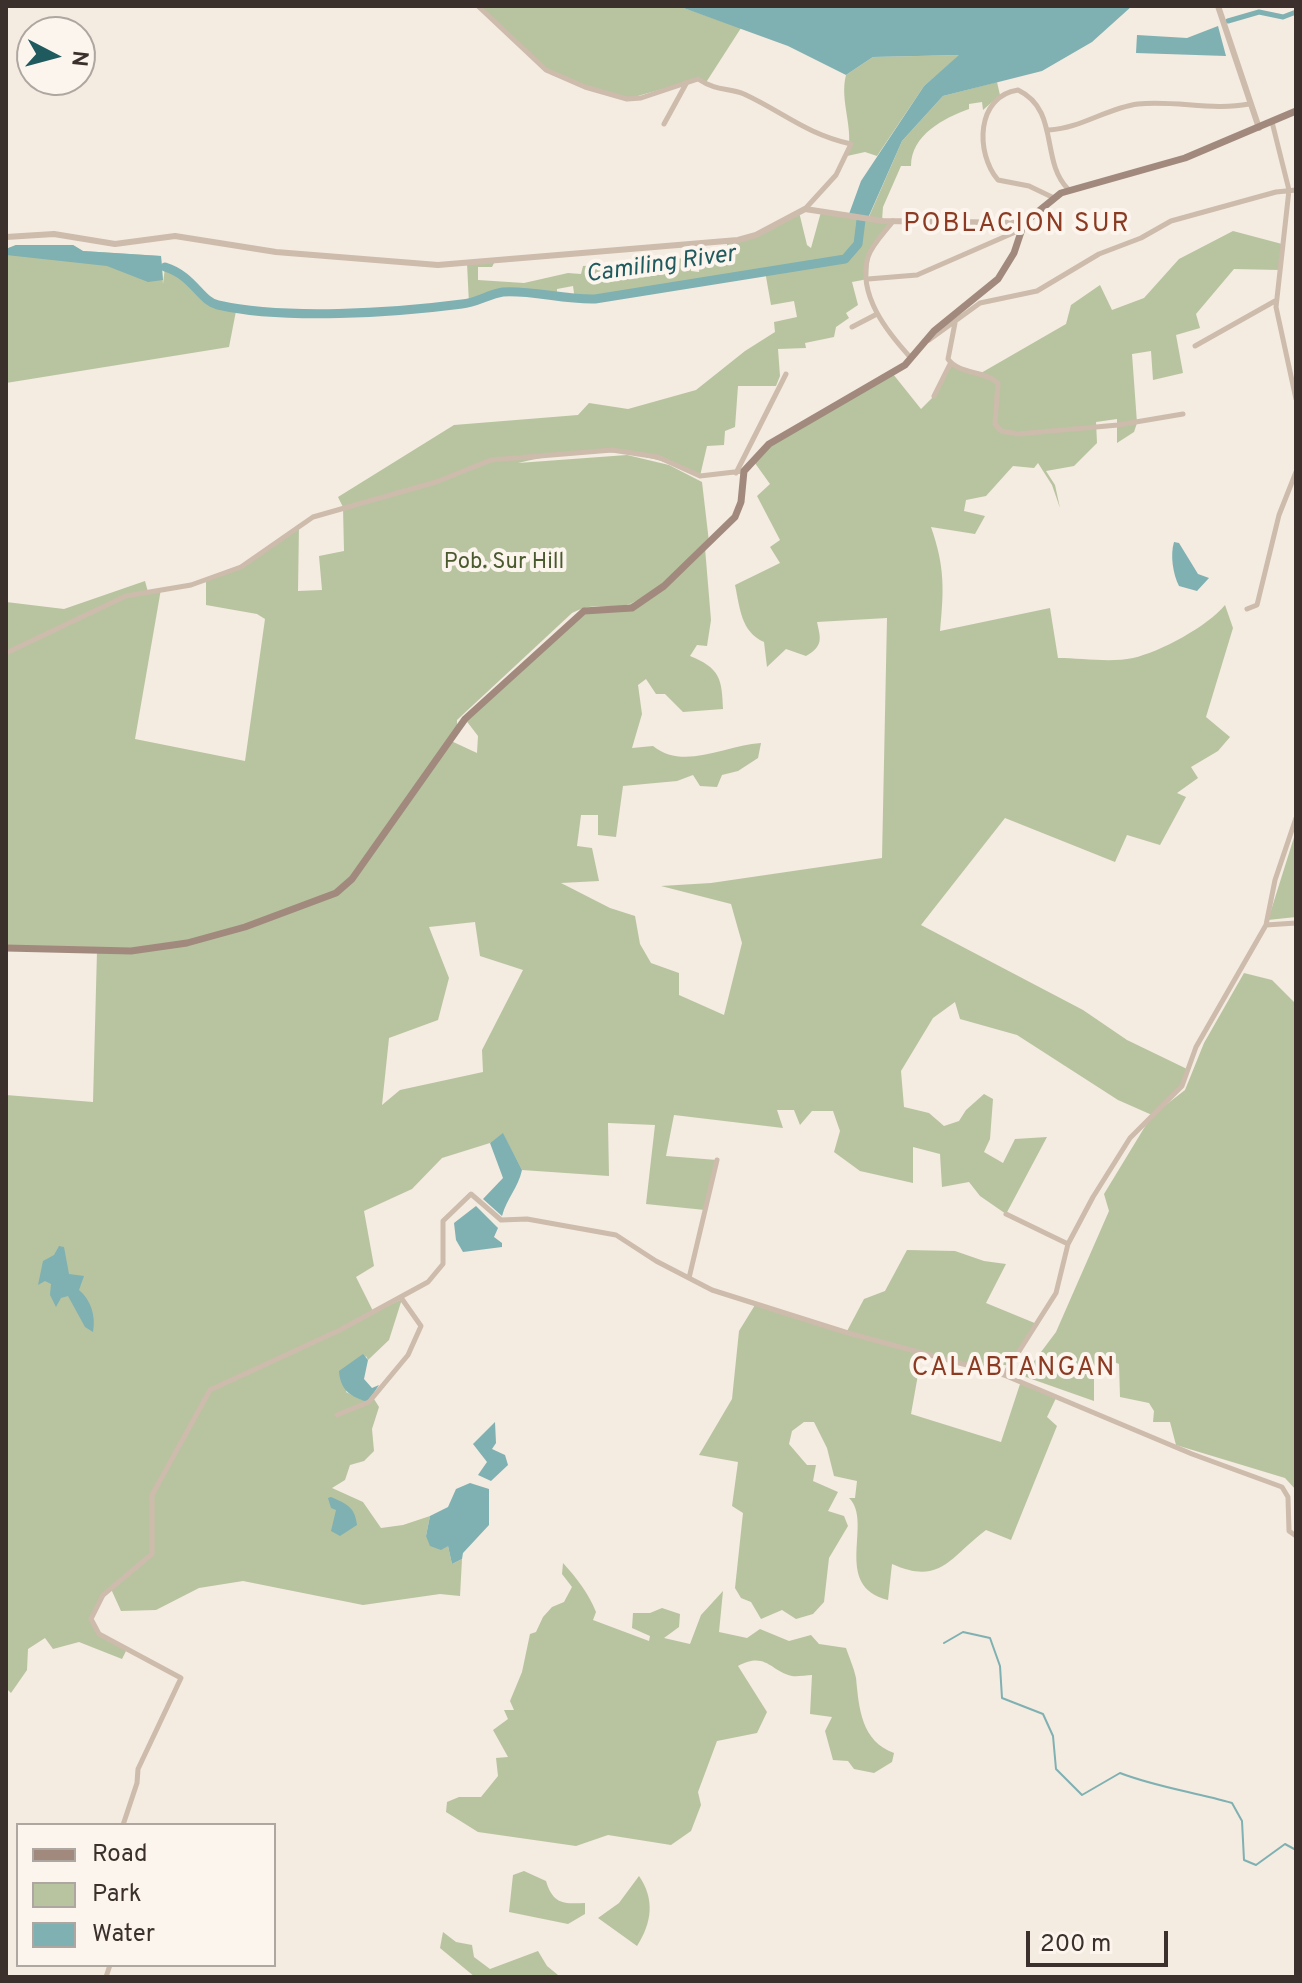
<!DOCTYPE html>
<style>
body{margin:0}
#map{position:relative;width:1302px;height:1983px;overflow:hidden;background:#f4ebe1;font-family:Overpass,sans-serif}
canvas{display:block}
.frame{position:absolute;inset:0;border:8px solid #3b302b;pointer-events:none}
.legend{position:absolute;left:16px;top:1823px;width:260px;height:144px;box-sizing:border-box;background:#fbf5ee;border:2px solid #aea6a0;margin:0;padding:10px 14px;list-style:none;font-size:24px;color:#3b302b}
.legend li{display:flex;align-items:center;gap:16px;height:40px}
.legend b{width:40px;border:2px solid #aea6a0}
.north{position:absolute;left:16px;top:16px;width:80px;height:80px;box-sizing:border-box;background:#fbf5ee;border:2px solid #aea6a0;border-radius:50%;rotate:96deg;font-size:22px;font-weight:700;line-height:32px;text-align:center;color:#3b302b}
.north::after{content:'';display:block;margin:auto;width:28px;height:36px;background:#1f5a5e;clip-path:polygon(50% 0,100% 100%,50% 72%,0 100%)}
.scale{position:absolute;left:1026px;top:1931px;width:142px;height:36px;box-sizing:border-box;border:4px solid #3b302b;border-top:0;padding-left:10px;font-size:24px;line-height:28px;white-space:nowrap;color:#3b302b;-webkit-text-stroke:6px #fbf5ee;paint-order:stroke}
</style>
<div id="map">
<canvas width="1302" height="1983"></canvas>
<div class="frame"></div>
<ul class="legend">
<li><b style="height:10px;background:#a18a7d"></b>Road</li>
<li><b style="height:22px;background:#b8c4a0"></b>Park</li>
<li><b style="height:22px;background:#7fb0b2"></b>Water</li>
</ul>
<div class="north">N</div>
<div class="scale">200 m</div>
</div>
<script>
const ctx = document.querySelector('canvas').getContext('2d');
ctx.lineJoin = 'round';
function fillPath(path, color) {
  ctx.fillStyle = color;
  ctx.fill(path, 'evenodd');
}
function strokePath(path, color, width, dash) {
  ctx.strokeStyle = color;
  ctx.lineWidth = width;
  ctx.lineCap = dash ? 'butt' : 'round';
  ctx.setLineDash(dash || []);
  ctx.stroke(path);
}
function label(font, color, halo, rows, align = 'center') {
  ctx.font = font + ' Overpass,sans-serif';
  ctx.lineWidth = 8;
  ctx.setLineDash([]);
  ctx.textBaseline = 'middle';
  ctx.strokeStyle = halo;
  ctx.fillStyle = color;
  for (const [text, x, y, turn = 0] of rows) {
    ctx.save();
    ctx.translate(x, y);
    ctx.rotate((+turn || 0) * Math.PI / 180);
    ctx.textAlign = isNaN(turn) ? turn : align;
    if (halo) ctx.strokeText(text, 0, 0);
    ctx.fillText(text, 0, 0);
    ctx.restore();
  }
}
fillPath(new Path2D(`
 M478,6H678L741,28L705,84L698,79L627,99L552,75Z
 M960,55L924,86L877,156L865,152L847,156C855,128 839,102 846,75L873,57Z
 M997,82L1000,95L983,110L982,102L969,104V109C944,118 911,135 911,166H901L883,207L882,220L893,221L869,256L868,279L852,282L858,305L846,313L849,318L836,327L834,337L805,343L806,348L778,349L780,376L776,386H738L735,427L725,431L724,445L707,446L700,476C638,446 584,447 518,463L627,455L669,465L702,482L709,542C688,560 648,603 621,606C600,609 593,602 572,613L457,720V729L449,740L477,753L478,736L465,719L586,610C646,611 663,585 705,548L711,620L707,646L697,645L690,656C720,668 722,679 723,709L683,712L665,694H656L646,679L638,685L642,714L632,748L653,746C684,771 725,745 761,743L758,758L738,771L722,775L717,787L700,786L693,775L677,781L623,786L616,837L598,835V815H581L577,846L592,848L599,881L561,883L610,908L635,916L640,944L651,963L679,973V995L724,1015L742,943L731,904L661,886L711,883L882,858L887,618L817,622C821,640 823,646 806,656L786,649L767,667L764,642C741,632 740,608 735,585L780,563L770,547L780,540L757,496L770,484L752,459L770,443L893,374L921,409L935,395L950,364L981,373L1066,324L1071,305L1100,285L1112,310L1144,298L1179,259L1233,231L1282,244L1279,270L1234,269L1196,314L1200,328L1176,335L1183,373L1153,380L1151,351L1132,354L1137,423L1134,432L1117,443V419L1096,422L1097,443L1074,466L1046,471L1055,485L1060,508L1052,485L1038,463L1034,468L1013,466L986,496L966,500L964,511L985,516L975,534L931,527C945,567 944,590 940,631L1050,608L1058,658C1081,658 1110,663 1133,658C1160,652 1208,626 1225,605L1233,628L1206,717L1230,737L1218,751L1191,767L1198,778L1177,793L1186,797L1160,845L1127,835L1115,862L1005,818L921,925L1083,1010L1127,1040L1187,1069L1182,1086L1158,1111L1185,1090L1204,1043L1244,973L1272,980L1296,1004V1490L1285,1478L1176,1445L1170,1422H1153L1154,1411L1149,1403L1120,1397L1119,1364L1105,1358L1094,1366V1401L1023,1376L1056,1332L1109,1211L1104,1194L1152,1115L1118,1100L1017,1035L960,1019L955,1002L933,1018L901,1071L904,1107L929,1113L944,1126L959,1121L966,1110L984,1094L993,1099L990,1139L984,1152L1003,1163L1015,1139L1047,1137L1006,1214L980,1196L969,1182L942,1187L940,1154L913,1147V1183L860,1171L834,1152L840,1131L833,1111H812L800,1125L794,1110H777L783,1128L674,1115L666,1156L717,1160L705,1210L646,1204L655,1125L608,1123L609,1176L522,1170L503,1134L490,1143L442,1158L412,1189L364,1211L374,1266L356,1277L374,1313L402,1299L389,1340L368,1360L366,1356L346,1392L362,1400L374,1399L379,1407L372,1429L374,1451L364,1461L350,1465L345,1480L332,1488L363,1502L381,1528L403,1525L430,1516L426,1536L448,1546L452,1564L462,1559L460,1596L440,1594L363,1605L243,1581L199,1588L156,1610L121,1611L111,1589L98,1605L91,1623L99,1634L127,1649L122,1659L79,1642L53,1649L45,1638L28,1649L27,1670L11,1693L6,1688V1095L93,1102L97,951L6,948V602L64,609L145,581L148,592L161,589L135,739L245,761L265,619L257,614L206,605V580L246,564L299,524L298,591L322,590L319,556L344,551L343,507L338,497L454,425L578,415L589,403L628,409L696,390L745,351L775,332L774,322L797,317L794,301L771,305L765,271L595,299L575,300L573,286L557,289V299L503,292L469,304L467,263L495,261L492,267H478V280L524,283L568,273L581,274L583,266L615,264L649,268L652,257L690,259L691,271L699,272L700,259L727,260V241L745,239L799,212L807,245L811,248L821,212L868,219L902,141L943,96ZM475,922L480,956L523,970L482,1050L483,1072L400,1090L382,1105L389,1038L438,1020L449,978L429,927Z
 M16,245H73L83,251L161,256L163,284L165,267C191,275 191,289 210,302C222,309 259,310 275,313L236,311L229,347L6,383V249Z
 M1296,831V917L1268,920Z
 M907,1250L955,1251L984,1261L1006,1264L986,1303L1037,1324L1010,1366L999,1364L994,1371L922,1352L911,1414L1001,1442L1021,1381L1057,1396L1047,1417L1057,1426L1011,1540L986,1530C951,1556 941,1586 892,1564L888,1600C831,1586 874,1522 849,1498H855L857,1481L834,1476L827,1448L814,1422H804L792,1431L789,1444L807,1465H816L813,1481L838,1492L828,1511L844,1516L848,1526L829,1558L824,1602L813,1614L796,1619L782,1610L761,1619L751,1602L741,1598L735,1588L743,1513L732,1506L738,1462L699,1455L732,1399L739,1331L755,1305L846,1333L864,1299L885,1291Z
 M563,1563C576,1577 589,1594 596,1612L593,1620L649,1641L650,1636L632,1628L633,1613H650L662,1608L680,1614L679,1627L664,1638L690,1644L701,1615L723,1591L719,1632L747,1638L760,1629L789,1641L811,1635L819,1644L846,1648C849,1657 854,1668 856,1678C859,1708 861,1741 894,1753L892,1762L874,1773L854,1769L848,1761L833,1760L825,1731L832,1717L810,1714L812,1675C806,1675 797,1677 792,1676C770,1671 766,1651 738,1666L767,1712L757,1733L717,1741L698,1792L701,1805L691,1831L671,1845L608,1835L576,1846L478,1832L446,1812L447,1802L459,1797H481L498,1776L496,1758L508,1757L493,1730L508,1719L504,1710H514L510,1701L522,1672L530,1634L536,1632L543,1617L552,1607L564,1602L572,1587L562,1574Z
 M524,1871L546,1881C553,1904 563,1904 585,1903V1914L568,1924L509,1912L513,1875Z
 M639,1876C655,1899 652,1923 637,1946L598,1918L619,1903Z
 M443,1932L456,1942L472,1945L474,1957L490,1969L538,1951L547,1966L558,1975L475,1977L440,1948Z`), '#b8c4a0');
fillPath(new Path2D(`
 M678,6H1132L1092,42L1042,71L943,96L902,141L868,218L849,214L861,181L924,86L959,55L873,57L846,75L788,46Z
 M1218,26L1226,56L1136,53L1137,35L1187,38Z
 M16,245H73L83,251L161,256L163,280L148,282L107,266L6,255V249Z
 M1174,542L1179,543L1198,574L1209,578L1197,591L1179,586C1173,574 1170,555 1174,542Z
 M503,1133L522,1170C518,1188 507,1198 502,1216L483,1199L503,1178L490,1143Z
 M476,1206L498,1228L494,1237L502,1243V1247L463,1252L456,1240L454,1223Z
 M59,1246L64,1247L69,1274L84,1276L79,1290C91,1300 96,1316 93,1332L85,1327L68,1296L61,1298L56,1307L50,1295L51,1284L45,1281L38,1285L43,1261L54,1255Z
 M363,1354L368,1360L364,1379L372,1388L379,1385L368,1402C350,1397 340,1389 339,1371Z
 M495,1422L496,1443L492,1449L505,1455L508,1465L491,1481L478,1475L487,1462L473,1444Z
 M470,1483L489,1489V1525L463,1553L462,1559L452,1564L448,1546L441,1550L430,1546L426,1536L430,1516L448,1507L456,1489Z
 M331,1497C347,1504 355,1507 357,1525L340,1536L331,1531L336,1510L331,1508L328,1498Z`), '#7fb0b2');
strokePath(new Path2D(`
 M944,1643L963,1632L990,1638L1000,1666L1002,1698L1043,1714L1053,1736L1056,1769L1082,1795L1120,1773C1156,1787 1194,1792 1232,1803L1242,1821L1244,1860L1256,1865L1285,1844L1296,1850`), '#7fb0b2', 2);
strokePath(new Path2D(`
 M1228,21L1259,12L1283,17L1296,12`), '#7fb0b2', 5);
strokePath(new Path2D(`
 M165,267C194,276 200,301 218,305C284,320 393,313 462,304C476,303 489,294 503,292C532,290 564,300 595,299L845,259L858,244L862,212`), '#7fb0b2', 9);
strokePath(new Path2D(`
 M478,6L546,70L585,87L627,99L641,98L698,79C718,92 727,87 744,94C783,112 806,134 851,144L836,175L805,209
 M1272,122L1289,190L1276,307L1296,399
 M664,124L687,82
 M1049,130C1082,128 1107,108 1138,104C1175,100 1212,111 1249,104
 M1054,198L1029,186L998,180C975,153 976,96 1018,90C1060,110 1040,161 1068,189
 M893,221C885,232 872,244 868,257C857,295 888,333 911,358
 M868,279L917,275L1020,230
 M955,323L948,359C959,375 984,370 998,383L995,424L1001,431L1018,434L1118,425L1183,414
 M852,327L877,314
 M929,340L980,303L1037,291L1099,254L1141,238L1171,221L1276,192L1296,190
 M1195,346L1275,301
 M934,396L950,364
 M736,473L786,374
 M1247,609L1257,605L1279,515L1296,472
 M6,653L126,596L191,585L241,567L313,517L436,482L491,460L612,450L658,457L700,476L743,471
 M1266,925L1296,923
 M1006,1214L1068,1244
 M689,1278L717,1160
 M1004,1375L1056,1293L1068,1244L1093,1197L1130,1138L1182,1086L1196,1047L1266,925L1275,880L1296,818
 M337,1415L369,1402L408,1355L421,1326L402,1299
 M123,1825L137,1783L138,1769L181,1678L99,1634L91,1619L103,1595L152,1554V1495L210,1390L340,1330L428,1282L443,1264V1221L471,1194L501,1220L527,1219L616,1235L656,1261L712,1290L848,1333L1004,1375L1192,1454L1282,1487L1288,1497L1289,1531L1296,1536
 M106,1977L110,1965`), '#cdbbac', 5);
strokePath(new Path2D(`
 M1218,6L1259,128
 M6,237L54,234L115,244L175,236L276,252L438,265L738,240L756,235L805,209L883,221L1024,223`), '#cdbbac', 6);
strokePath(new Path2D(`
 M6,948L131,951L187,943L245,927L336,893L352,879L465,719L584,611L632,608L664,586L735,517L741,502L744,471L769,444L905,365L934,331L998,279L1014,253L1024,223L1061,193L1185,158L1296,111`), '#a18a7d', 7);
label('22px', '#4a5a2e', '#fbf5ee', [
 ["Pob. Sur Hill",504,564]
]);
label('italic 24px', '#1f5a5e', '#fbf5ee', [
 ["Camiling River",661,266,-8]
]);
ctx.letterSpacing = '2px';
label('26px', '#8c3b22', '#fbf5ee', [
 ["POBLACION SUR",1017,226],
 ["CALABTANGAN",1014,1370]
]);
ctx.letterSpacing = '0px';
</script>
